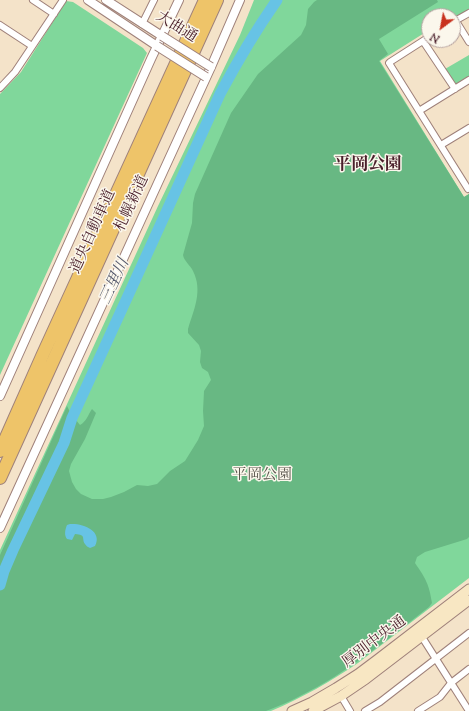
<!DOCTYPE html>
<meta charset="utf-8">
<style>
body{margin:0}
#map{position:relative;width:469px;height:711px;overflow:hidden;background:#f4e3c9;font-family:"Sorts Mill Goudy",serif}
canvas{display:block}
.north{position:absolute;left:421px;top:8px;width:40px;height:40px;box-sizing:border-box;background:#fbf7ec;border:1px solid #b4a19f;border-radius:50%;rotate:212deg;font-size:11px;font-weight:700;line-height:16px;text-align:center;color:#4a1f2b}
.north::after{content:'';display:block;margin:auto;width:14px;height:18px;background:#c8321e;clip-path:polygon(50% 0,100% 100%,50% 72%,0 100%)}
</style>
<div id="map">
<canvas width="469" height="711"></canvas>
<div class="north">N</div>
</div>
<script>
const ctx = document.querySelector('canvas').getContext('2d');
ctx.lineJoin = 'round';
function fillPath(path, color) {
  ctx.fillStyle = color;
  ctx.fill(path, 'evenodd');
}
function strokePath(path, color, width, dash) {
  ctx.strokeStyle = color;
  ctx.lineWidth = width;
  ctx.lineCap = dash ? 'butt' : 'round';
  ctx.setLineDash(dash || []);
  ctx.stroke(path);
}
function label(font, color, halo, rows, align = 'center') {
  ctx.font = font + ' "Sorts Mill Goudy","Noto Serif JP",serif';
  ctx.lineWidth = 3;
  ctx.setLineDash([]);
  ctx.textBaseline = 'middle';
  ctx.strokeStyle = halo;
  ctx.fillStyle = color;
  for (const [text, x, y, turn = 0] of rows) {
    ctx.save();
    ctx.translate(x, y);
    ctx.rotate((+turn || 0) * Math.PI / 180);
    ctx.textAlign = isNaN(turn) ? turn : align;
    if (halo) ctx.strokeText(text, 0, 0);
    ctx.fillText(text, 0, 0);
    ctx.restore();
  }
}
fillPath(new Path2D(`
 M254,0H469V10L457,18L454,14L452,16H429V30L380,61L464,197L469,194V578L358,663C331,681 302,698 271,711H0V550L158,206L240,35Z
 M66,1L73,2L143,48L147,53L0,375V94L21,72Z
 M469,55V77L457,84L454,83L445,69Z`), '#80d79b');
fillPath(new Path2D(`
 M317,0H437L438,2L379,39L388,54L379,61L464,197L469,194V537L467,539L425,552L417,557L415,563C426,579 429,584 432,603L429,607C388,639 347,673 300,696C289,702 278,706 266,711H0V555L67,406L71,414L80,425C86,422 88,415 92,409L96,413L85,439L71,464L69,471L72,482L76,489L81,494L92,499H103L111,497L124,492L137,485L148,486L157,484L170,471L185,461L198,440L204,426L203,411L204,391L211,380L208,372L202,368L200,362L201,351L199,345L188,333V329C194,309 203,291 193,271C190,265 184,261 183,255L192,223L193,203L195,194L231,113L258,74L301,35L306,25L308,9L314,2Z`), '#68b883');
fillPath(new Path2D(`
 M70,524C83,523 103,531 95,546L90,548C88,547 86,546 85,544C81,538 87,535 75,534L72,540L67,539C64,535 65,530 67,525Z`), '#67c3e5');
strokePath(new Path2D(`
 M0,585L4,571L13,550L64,443L72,418L127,298L220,94C237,62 256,30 277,0`), '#67c3e5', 11);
const minor = new Path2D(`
 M33,0L54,14
 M456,21L469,42
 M453,22L469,13
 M142,24L154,0
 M0,25L32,46
 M429,37L390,62L389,63L468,189
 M423,41L455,89
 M0,88L15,72L63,0
 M419,111L469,80
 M441,145L469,128
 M422,637L469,711
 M341,696L350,711
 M365,711L380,702L469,633
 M418,711L440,697L451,683L469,669`);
const tertiary = new Path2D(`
 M88,0L157,46
 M106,0L162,36
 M0,396L151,59L179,0
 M0,528L211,67L240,0`);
const secondary = new Path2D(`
 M292,711L312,702L336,688L358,674L378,659L469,589
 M313,711L341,696L366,679L469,600`);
const motorway = new Path2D(`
 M0,451L43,354L205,0
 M0,478L217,0`);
strokePath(minor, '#9f817a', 8);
strokePath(tertiary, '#9f817a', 10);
strokePath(secondary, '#9f817a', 11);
strokePath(motorway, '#9f817a', 14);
strokePath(minor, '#fff', 6);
strokePath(tertiary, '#fff', 8);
strokePath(secondary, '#f8e7c3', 9);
strokePath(motorway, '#eec469', 12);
const tertiaryBridge = new Path2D(`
 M162,36L211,67
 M157,46L206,77`);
strokePath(tertiaryBridge, '#9f817a', 10, []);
strokePath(tertiaryBridge, '#fff', 8);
label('15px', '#4a1f2b', '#fbf7ec', [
 ["大曲通",176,28,32],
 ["札幌新道",133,204,-65],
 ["道央自動車道",94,232,-66],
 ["厚別中央通",375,643,-37]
]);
label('15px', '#5a564d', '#fbf7ec', [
 ["平岡公園",262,476]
]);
label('italic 16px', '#54586c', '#fbf7ec', [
 ["三里川",116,282,-65]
]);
label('bold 17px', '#4a1f2b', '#fbf7ec', [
 ["平岡公園",368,166]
]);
</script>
